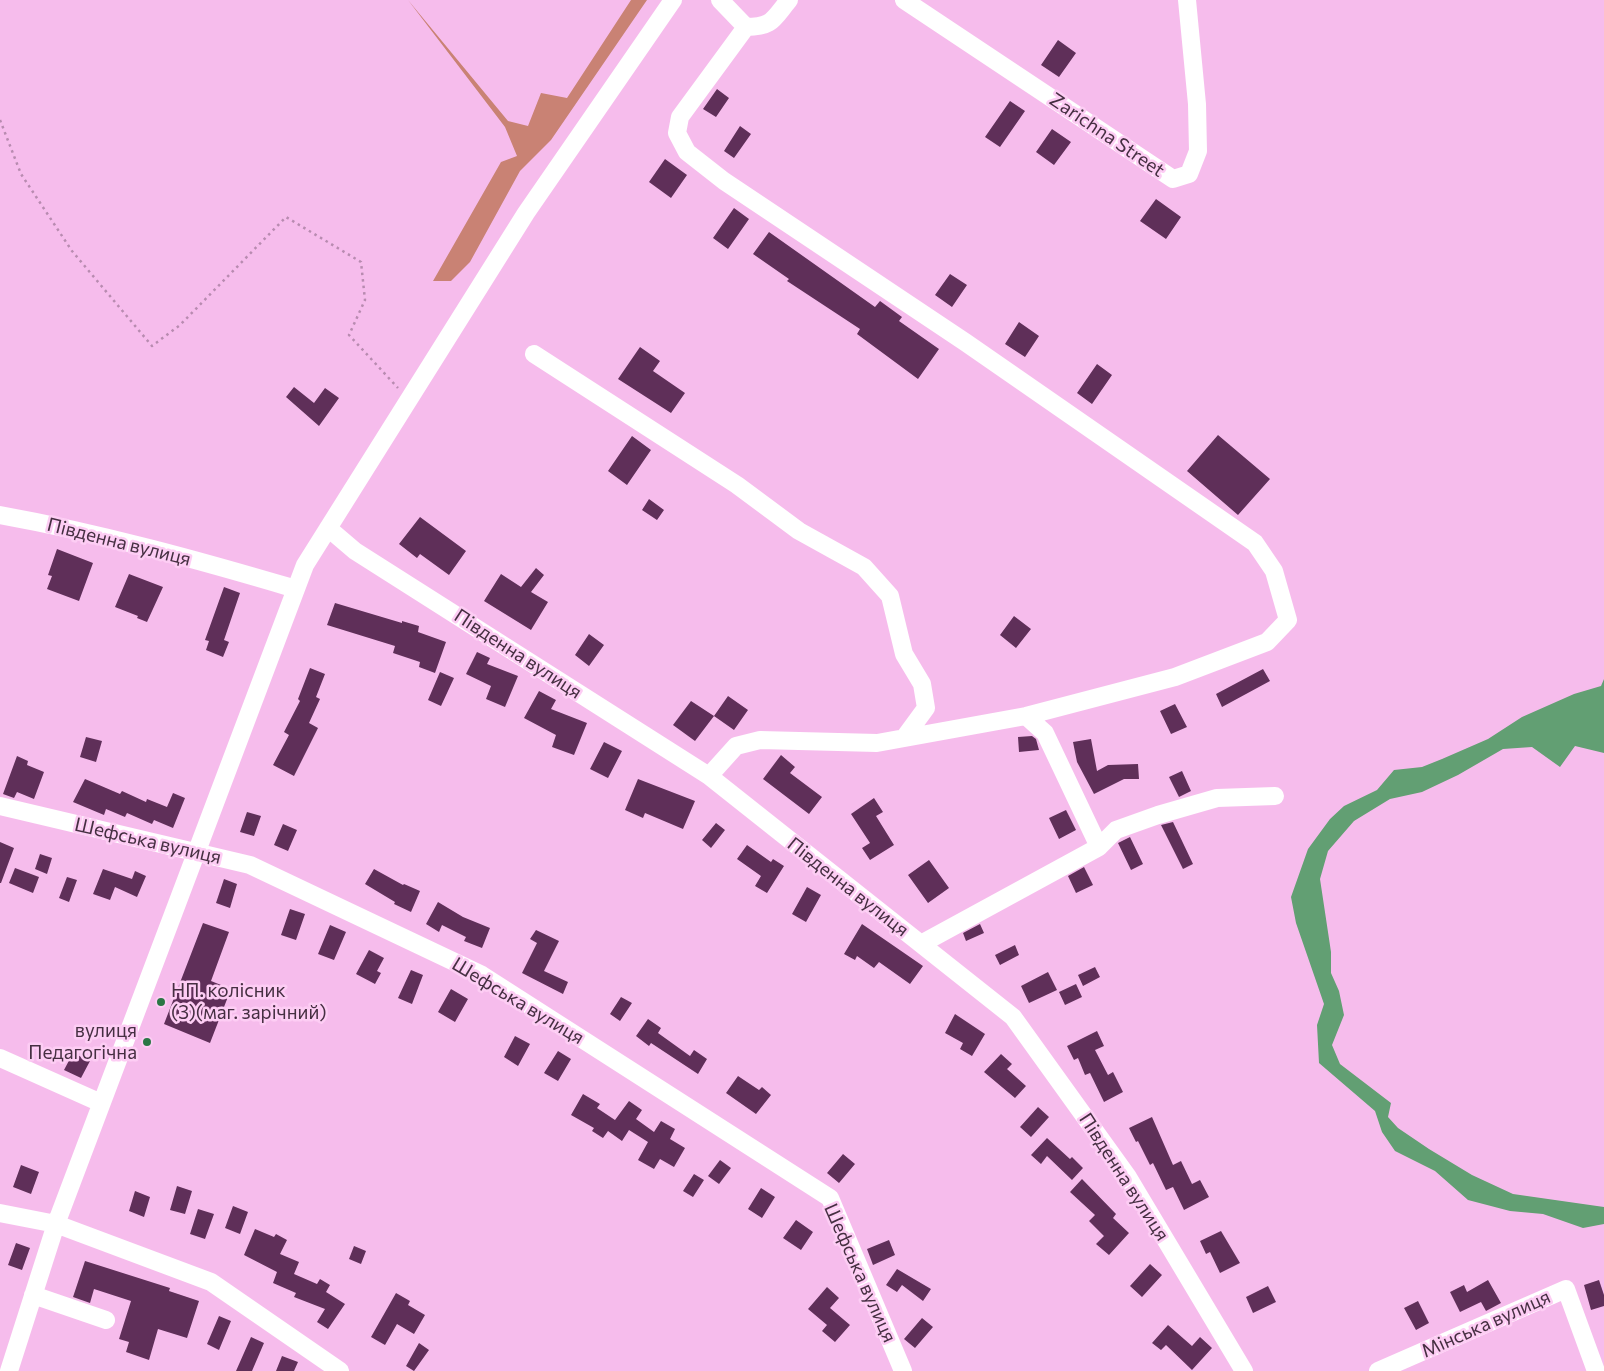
<!DOCTYPE html>
<meta charset="utf-8">
<style>
body{margin:0}
canvas{display:block;background:#f6bcec}
</style>
<canvas width="1604" height="1371"></canvas>
<script>
const ctx = document.querySelector('canvas').getContext('2d');
ctx.lineJoin = 'round';
function fillPath(path, color) {
  ctx.fillStyle = color;
  ctx.fill(path, 'evenodd');
}
function strokePath(path, color, width, dash) {
  ctx.strokeStyle = color;
  ctx.lineWidth = width;
  ctx.lineCap = dash ? 'butt' : 'round';
  ctx.setLineDash(dash || []);
  ctx.stroke(path);
}
function label(font, color, halo, rows, align = 'center') {
  ctx.font = font + ' Commissioner,sans-serif';
  ctx.lineWidth = 5;
  ctx.setLineDash([]);
  ctx.textBaseline = 'middle';
  ctx.strokeStyle = halo;
  ctx.fillStyle = color;
  for (const [text, x, y, turn = 0] of rows) {
    ctx.save();
    ctx.translate(x, y);
    ctx.rotate((+turn || 0) * Math.PI / 180);
    ctx.textAlign = isNaN(turn) ? turn : align;
    if (halo) ctx.strokeText(text, 0, 0);
    ctx.fillText(text, 0, 0);
    ctx.restore();
  }
}
fillPath(new Path2D(`
 M408,0L508,121L528,126L541,93L567,98L631,0H647L551,140L520,171L470,262L451,281H433L501,162L517,156L505,127Z`), '#c98274');
fillPath(new Path2D(`
 M1604,679V753L1575,746L1560,767L1532,747L1503,749L1458,775L1422,792L1390,799L1354,821L1328,851L1320,879L1331,952V973L1339,991L1344,1015L1332,1045L1340,1064L1391,1103L1388,1117L1398,1128L1429,1149L1472,1175L1513,1194L1604,1207V1224L1583,1228L1543,1214L1510,1211L1468,1200L1435,1171L1395,1151L1382,1132L1375,1111L1319,1063L1317,1025L1324,1004L1296,923L1291,897L1308,849L1330,819L1344,806L1377,790L1394,770L1422,767L1442,759L1488,739L1522,717L1574,694L1601,686Z`), '#629f73');
fillPath(new Path2D(`
 M1058,40L1076,53L1059,77L1041,65Z
 M717,89L729,98L716,117L703,109Z
 M1010,101L1025,111L1000,147L985,137Z
 M740,126L751,134L734,158L724,151Z
 M1052,129L1071,142L1054,165L1036,152Z
 M665,159L687,175L671,198L649,182Z
 M1156,199L1181,217L1166,239L1140,221Z
 M734,208L749,219L728,249L713,238Z
 M769,232L875,307L880,301L902,317L899,321L939,349L918,379L857,334L860,329L787,281L789,279L753,254Z
 M950,274L967,285L952,307L935,295Z
 M1019,322L1039,336L1025,357L1005,344Z
 M640,347L660,361L653,371L685,393L671,413L618,379Z
 M1097,364L1112,375L1092,404L1077,393Z
 M294,387L314,403L325,388L339,398L319,426L286,397Z
 M1218,435L1270,479L1238,515L1187,471Z
 M632,436L651,450L627,485L608,471Z
 M649,499L664,510L657,520L642,510Z
 M420,517L466,551L449,575L420,554L417,558L399,544Z
 M57,549L93,563L79,601L47,589L52,576L48,575Z
 M536,568L544,575L531,592L548,602L531,630L484,601L501,574L521,587Z
 M129,574L163,587L147,622L137,618L138,616L115,607Z
 M224,587L240,593L224,640L229,642L223,657L206,650L209,641L205,640Z
 M335,603L402,623V621L419,626L418,632L446,642L435,673L419,667L420,662L393,653L395,646L327,625Z
 M1014,616L1031,629L1016,648L1000,635Z
 M589,634L604,645L589,666L575,655Z
 M477,652L490,658L487,664L518,676L505,707L486,699L491,686L466,674Z
 M310,668L325,674L316,697L320,699L309,723L318,728L294,776L273,765L289,735L284,732L300,701L298,699Z
 M1263,669L1270,681L1222,707L1216,694Z
 M440,672L454,678L441,706L428,700Z
 M539,691L556,700L551,709L587,723L574,755L552,747L556,735L524,718Z
 M728,696L748,710L734,730L714,716Z
 M691,701L714,716L695,741L673,725Z
 M1175,704L1187,727L1171,734L1160,711Z
 M1032,736L1036,739L1039,750L1019,752L1018,737Z
 M86,737L102,741L96,762L80,757Z
 M1091,739L1097,771L1108,765L1138,764L1139,779H1124L1094,794L1077,762L1073,742Z
 M604,742L622,751L608,778L590,769Z
 M781,755L795,767L790,773L822,797L809,814L763,779Z
 M17,756L28,761L27,765L44,772L34,799L17,792L14,798L3,794Z
 M1182,771L1191,791L1179,797L1169,777Z
 M85,779L120,794L122,791L146,802L147,799L167,807L173,793L185,798L173,828L154,820L152,824L127,813L125,817L106,809L104,815L73,802Z
 M638,779L695,801L683,829L645,813L643,818L625,810Z
 M874,798L883,812L876,816L894,845L870,860L862,848L870,843L851,814Z
 M1066,810L1076,830L1059,839L1049,818Z
 M247,812L261,816L254,836L240,832Z
 M1173,822L1193,864L1183,869L1161,825Z
 M716,823L725,830L711,848L702,840Z
 M283,824L297,830L288,851L274,845Z
 M1130,837L1143,864L1131,870L1118,843Z
 M0,842L14,848L1,883H0Z
 M747,845L771,862L773,859L784,866L767,893L755,886L761,876L737,859Z
 M40,854L52,858L47,874L35,869Z
 M929,860L949,888L928,903L908,875Z
 M1084,867L1093,885L1076,893L1068,876Z
 M15,868L39,877L33,893L9,883Z
 M103,869L132,879L135,871L146,876L137,897L115,887L110,900L93,894Z
 M374,869L403,885L404,884L420,891L411,912L394,904L395,902L365,884Z
 M67,877L77,880L69,902L59,898Z
 M224,879L237,884L230,908L216,903Z
 M807,887L821,895L806,922L792,914Z
 M438,902L463,917L490,928L482,948L464,941L466,937L442,925L439,932L426,924Z
 M290,909L305,914L296,940L281,935Z
 M203,923L229,932L211,981L231,989L210,1043L164,1024Z
 M862,924L923,966L910,984L879,962L874,968L857,956L855,960L844,954Z
 M980,924L984,933L966,941L963,933Z
 M330,925L346,932L334,960L318,954Z
 M536,930L559,941L544,971L568,982L563,994L522,973L537,943L530,939Z
 M1015,945L1019,955L1000,965L995,955Z
 M369,950L384,958L377,971L381,973L375,984L356,974Z
 M1095,967L1100,977L1083,986L1078,975Z
 M411,970L423,975L412,1004L398,998Z
 M1048,972L1057,990L1029,1003L1021,986Z
 M1076,984L1082,997L1065,1005L1059,992Z
 M451,989L468,999L455,1022L438,1012Z
 M621,997L632,1003L620,1021L610,1014Z
 M955,1014L985,1034L972,1056L960,1049L963,1043L945,1033Z
 M648,1019L661,1028L658,1033L690,1056L694,1050L707,1059L698,1074L651,1043L649,1046L636,1036Z
 M1097,1031L1104,1046L1095,1050L1108,1075L1113,1072L1123,1092L1104,1102L1090,1073L1085,1075L1078,1058L1074,1060L1067,1046Z
 M515,1036L530,1044L518,1066L504,1057Z
 M558,1051L571,1059L558,1081L544,1073Z
 M73,1053L90,1061L81,1078L64,1070Z
 M1001,1054L1012,1064L1007,1069L1026,1086L1015,1098L984,1072Z
 M738,1076L759,1090L762,1087L771,1095L756,1114L726,1093Z
 M583,1094L600,1104L597,1108L615,1120L629,1101L642,1110L636,1119L654,1132L661,1121L675,1129L670,1139L685,1148L674,1167L660,1159L654,1169L638,1160L648,1142L629,1130L622,1141L608,1131L603,1138L592,1131L594,1128L571,1115Z
 M1038,1107L1049,1117L1031,1137L1020,1127Z
 M1152,1117L1173,1165L1181,1161L1192,1184L1200,1180L1209,1197L1184,1210L1173,1187L1166,1190L1153,1163L1150,1165L1138,1141L1136,1142L1129,1128Z
 M1047,1138L1070,1159L1072,1157L1083,1168L1072,1180L1047,1156L1041,1164L1031,1155Z
 M843,1154L855,1164L839,1183L827,1173Z
 M720,1160L731,1168L719,1184L708,1176Z
 M21,1165L39,1172L31,1194L13,1187Z
 M694,1174L704,1180L693,1197L683,1191Z
 M1082,1179L1116,1214L1113,1218L1129,1233L1109,1255L1096,1244L1104,1236L1089,1221L1095,1215L1070,1192Z
 M177,1186L192,1191L185,1214L170,1210Z
 M761,1188L775,1197L762,1218L748,1209Z
 M135,1191L150,1197L144,1217L129,1211Z
 M233,1206L248,1212L240,1234L225,1228Z
 M198,1209L214,1214L205,1239L190,1234Z
 M796,1220L813,1232L801,1250L783,1238Z
 M255,1229L274,1237L276,1234L287,1240L280,1254L299,1262L294,1274L317,1284L320,1279L330,1285L326,1292L345,1304L328,1329L317,1322L325,1309L294,1297L296,1293L273,1283L277,1272L244,1255Z
 M1221,1231L1240,1263L1220,1273L1210,1252L1206,1254L1200,1241Z
 M889,1240L895,1255L873,1265L867,1249Z
 M16,1243L30,1248L22,1270L8,1265Z
 M354,1246L366,1251L361,1264L349,1259Z
 M85,1261L170,1288L169,1291L199,1301L187,1338L158,1329L149,1360L126,1352L129,1342L119,1339L131,1301L94,1289L90,1303L73,1297Z
 M1150,1264L1162,1275L1142,1297L1130,1286Z
 M897,1269L931,1289L923,1301L902,1285L897,1292L886,1285Z
 M1488,1280L1501,1303L1486,1311L1481,1302L1460,1312L1450,1292L1464,1285L1467,1292Z
 M1599,1280L1604,1295V1306L1591,1310L1584,1285Z
 M1268,1286L1276,1302L1253,1313L1246,1297Z
 M827,1287L839,1298L830,1308L850,1325L835,1342L822,1331L827,1325L808,1309Z
 M396,1293L410,1301L408,1305L425,1315L414,1334L397,1324L385,1345L371,1337Z
 M1418,1301L1429,1323L1416,1330L1404,1308Z
 M219,1316L231,1321L219,1350L207,1344Z
 M922,1318L933,1327L915,1348L904,1339Z
 M1168,1325L1192,1346L1200,1337L1212,1348L1192,1370L1166,1345L1161,1350L1152,1343Z
 M251,1337L264,1343L252,1371H236Z
 M419,1343L429,1350L414,1371L406,1366Z
 M282,1356L298,1362L294,1371H276Z`), '#5f2f59');
strokePath(new Path2D(`
 M0,120L21,174L72,251L152,346L180,325L286,217L361,262L365,300L349,335L398,388`), '#b88bb0', 2.5, [2.5, 4]);
strokePath(new Path2D(`
 M720,0L746,27C773,27 773,19 789,0
 M904,0L1173,179L1189,174L1198,151L1197,104L1187,0
 M534,354L737,485L799,531L864,567L890,596L904,654L922,684L926,708L904,738
 M0,515C100,533 198,560 296,589
 M328,528L355,551L709,776L1013,1017L1128,1177L1244,1371
 M709,776L736,746L760,740L877,743L1026,716L1175,677L1267,642L1288,620L1274,571L1255,543L965,342L724,181L687,152L677,133L680,117L746,27
 M0,806L250,865L482,975L830,1198L903,1371
 M1099,847L1116,830L1158,815L1217,798L1275,796
 M921,944L1099,847L1045,733L1026,716
 M0,1058L101,1103
 M0,1213L56,1224L211,1282L340,1371
 M33,1295L106,1320
 M9,1371L56,1224L305,565L526,213L673,0
 M1378,1371L1566,1289L1596,1371`), '#fff', 18);
for (const [x, y, r, color] of [
 [161,1002,5,"#2a7645"],
 [147,1042,5,"#2a7645"]
]) {
  const dot = new Path2D();
  dot.arc(x, y, r, 0, 2 * Math.PI);
  ctx.fillStyle = color;
  ctx.fill(dot);
  strokePath(dot, '#fdcdf4', 2);
}
label('19px', '#462f42', '#fdcdf4', [
 ["Zarichna Street",1107,135,34],
 ["Південна вулиця",119,542,14],
 ["Південна вулиця",518,654,33],
 ["Шефська вулиця",148,841,13],
 ["Південна вулиця",848,887,38],
 ["Шефська вулиця",518,1001,31],
 ["Південна вулиця",1124,1177,57],
 ["Шефська вулиця",860,1273,66],
 ["Мінська вулиця",1486,1324,-24]
]);
label('19px', '#462f42', '#fdcdf4', [
 ["НП. колісник",171,991],
 ["(3)(маг. зарічний)",171,1013],
 ["вулиця",137,1031,"right"],
 ["Педагогічна",137,1053,"right"]
], 'left');
</script>
